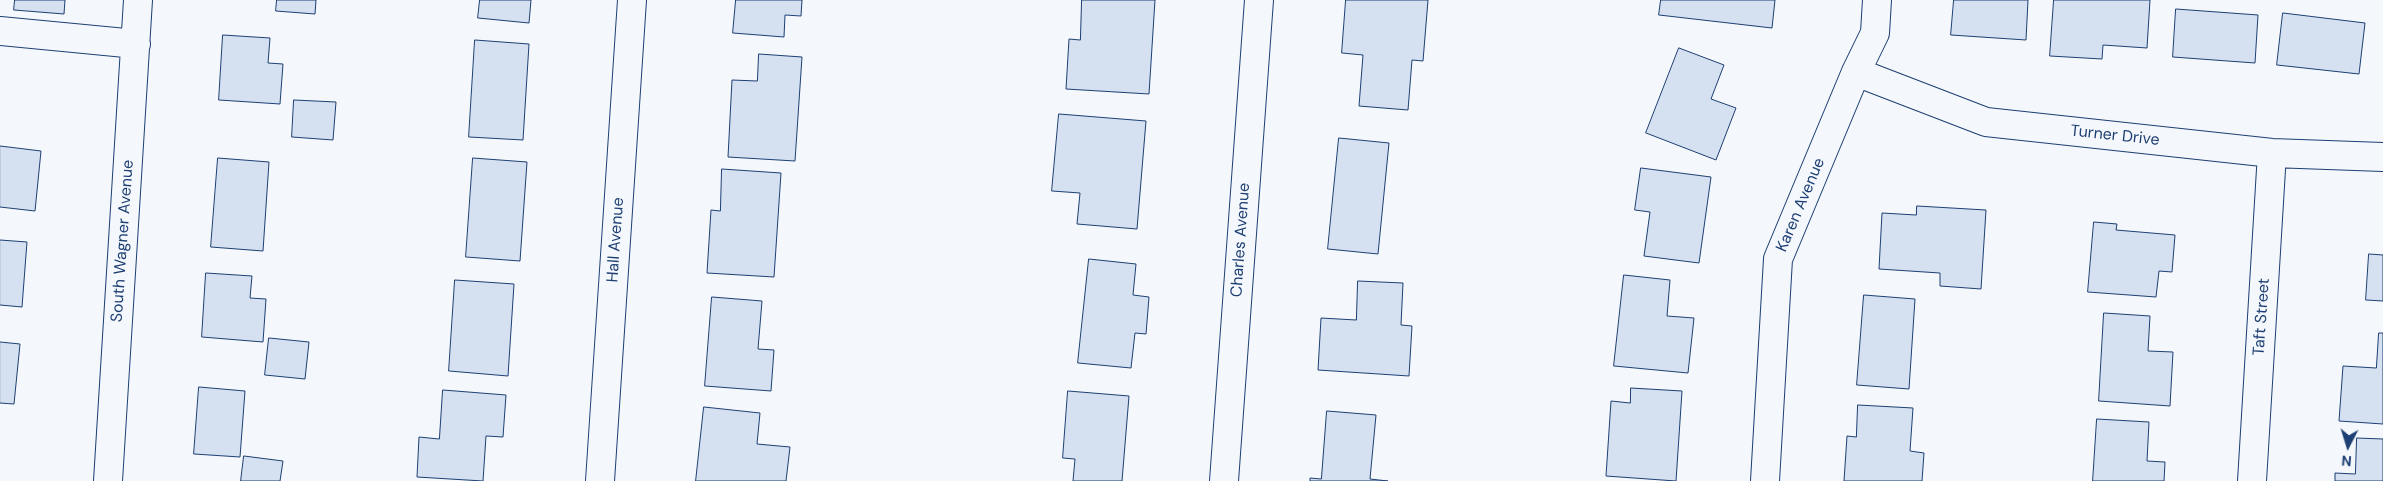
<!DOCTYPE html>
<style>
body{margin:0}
#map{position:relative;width:2383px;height:481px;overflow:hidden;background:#f4f7fb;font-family:"DM Sans",sans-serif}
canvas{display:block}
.north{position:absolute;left:2323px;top:421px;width:50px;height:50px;-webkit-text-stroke:4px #f4f7fb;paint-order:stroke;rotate:185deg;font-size:14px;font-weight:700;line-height:20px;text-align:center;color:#1d3f73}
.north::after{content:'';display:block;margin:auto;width:18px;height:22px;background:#1d3f73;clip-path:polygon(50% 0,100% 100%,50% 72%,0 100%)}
</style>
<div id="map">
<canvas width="2383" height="481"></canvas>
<div class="north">N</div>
</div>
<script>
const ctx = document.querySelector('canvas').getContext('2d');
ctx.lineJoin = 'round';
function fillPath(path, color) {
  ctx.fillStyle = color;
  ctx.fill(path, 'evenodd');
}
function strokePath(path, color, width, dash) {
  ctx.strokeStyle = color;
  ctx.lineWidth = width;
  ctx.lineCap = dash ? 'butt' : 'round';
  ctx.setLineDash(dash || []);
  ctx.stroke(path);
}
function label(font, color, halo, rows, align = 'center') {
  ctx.font = font + ' "DM Sans",sans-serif';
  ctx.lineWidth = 4;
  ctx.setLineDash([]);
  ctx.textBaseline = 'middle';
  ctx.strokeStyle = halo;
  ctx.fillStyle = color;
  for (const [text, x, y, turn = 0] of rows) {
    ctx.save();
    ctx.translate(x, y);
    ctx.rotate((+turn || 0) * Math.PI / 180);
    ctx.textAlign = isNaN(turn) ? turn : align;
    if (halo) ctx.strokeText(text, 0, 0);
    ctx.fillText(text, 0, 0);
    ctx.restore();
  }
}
const building = new Path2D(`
 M15,0H65L64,14L14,10Z
 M277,0H316L315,14L276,11Z
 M480,0H531L529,23L478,18Z
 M736,0H802L801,16L785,15L784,37L733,33Z
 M1082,0H1155L1149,94L1066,89L1069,39L1080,40Z
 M1346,0H1428L1423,61L1412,60L1408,110L1359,106L1363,55L1342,53Z
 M1661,0H1775L1772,28L1659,15Z
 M1954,0H2028L2026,40L1951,35Z
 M2054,0H2150L2147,48L2103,45L2102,59L2050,56Z
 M2176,9L2258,15L2255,63L2173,57Z
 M2283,13L2365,23L2359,74L2277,65Z
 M223,35L270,38L268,63L283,64L280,104L219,100Z
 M475,40L529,44L523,140L469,137Z
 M1679,48L1724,65L1711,99L1736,108L1716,160L1646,133Z
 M759,54L802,57L795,161L728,157L732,80L757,81Z
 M294,100L336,102L333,140L292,137Z
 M1059,114L1146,121L1137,229L1077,224L1080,193L1052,191Z
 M1339,138L1389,143L1378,254L1328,249Z
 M0,146L41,151L35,211L0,207Z
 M218,158L269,162L263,251L211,247Z
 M473,158L527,162L520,261L466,257Z
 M1641,168L1711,177L1699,263L1644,256L1650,212L1635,210Z
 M722,169L781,173L774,277L707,273L711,210L720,211Z
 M1917,206L1986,210L1981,289L1940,286V273L1879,269L1882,213L1916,215Z
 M2094,222L2117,224L2116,230L2175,235L2172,272L2159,271L2156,297L2088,292Z
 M0,240L27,242L22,307L0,305Z
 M2369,254L2383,255V301L2366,300Z
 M1089,259L1136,264L1133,295L1149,297L1146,334L1135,333L1131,368L1078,363Z
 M206,273L252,276L250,298L266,299L263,342L202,337Z
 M1624,275L1670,280L1667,316L1694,318L1688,373L1614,366Z
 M455,280L514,284L508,376L449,371Z
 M1358,281L1403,283L1401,325L1412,326L1409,376L1318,370L1321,318L1356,320Z
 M1864,295L1915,299L1909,389L1857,385Z
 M712,297L762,301L758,349L774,350L771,391L705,386Z
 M2104,313L2150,316L2148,351L2173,352L2170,406L2099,401Z
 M2379,333H2383V424L2339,421L2343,366L2376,368Z
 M269,338L309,342L305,379L265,375Z
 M0,342L20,344L14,404L0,403Z
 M199,387L245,391L240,457L194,454Z
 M1631,388L1682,391L1676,481L1606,476L1611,401L1630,403Z
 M443,390L506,395L503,437L486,436L483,481L417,477L419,437L439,439Z
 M1068,391L1129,396L1122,481H1073L1075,459L1063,458Z
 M1858,405L1913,408L1910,451L1924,453L1922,481H1844L1847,436L1856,437Z
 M704,407L760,413L757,444L790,447L786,481H696Z
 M1327,411L1376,415L1370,479L1388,481H1310V478L1321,479Z
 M2097,419L2149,422L2147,461L2165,462L2164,481H2093Z
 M2357,438L2383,439V481H2335V473L2355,474Z
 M244,456L283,461L280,481H241Z`);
fillPath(building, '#d5e0f0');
strokePath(building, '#1d3f73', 1);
const minor = new Path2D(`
 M0,31L136,44
 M1856,72L1986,122L2272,153L2383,157
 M108,481L138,0
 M600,481L632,0
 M1224,481L1259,0
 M1765,481L1778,259L1856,72L1875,33L1877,0
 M2252,481L2272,153`);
strokePath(minor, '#1d3f73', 30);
strokePath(minor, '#f4f7fb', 28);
label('16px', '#1d3f73', '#f4f7fb', [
 ["Turner Drive",2115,136,6],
 ["Karen Avenue",1801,205,-67],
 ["Hall Avenue",616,240,-86],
 ["Charles Avenue",1241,240,-86],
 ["South Wagner Avenue",123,241,-86],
 ["Taft Street",2262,317,-86]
]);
</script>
